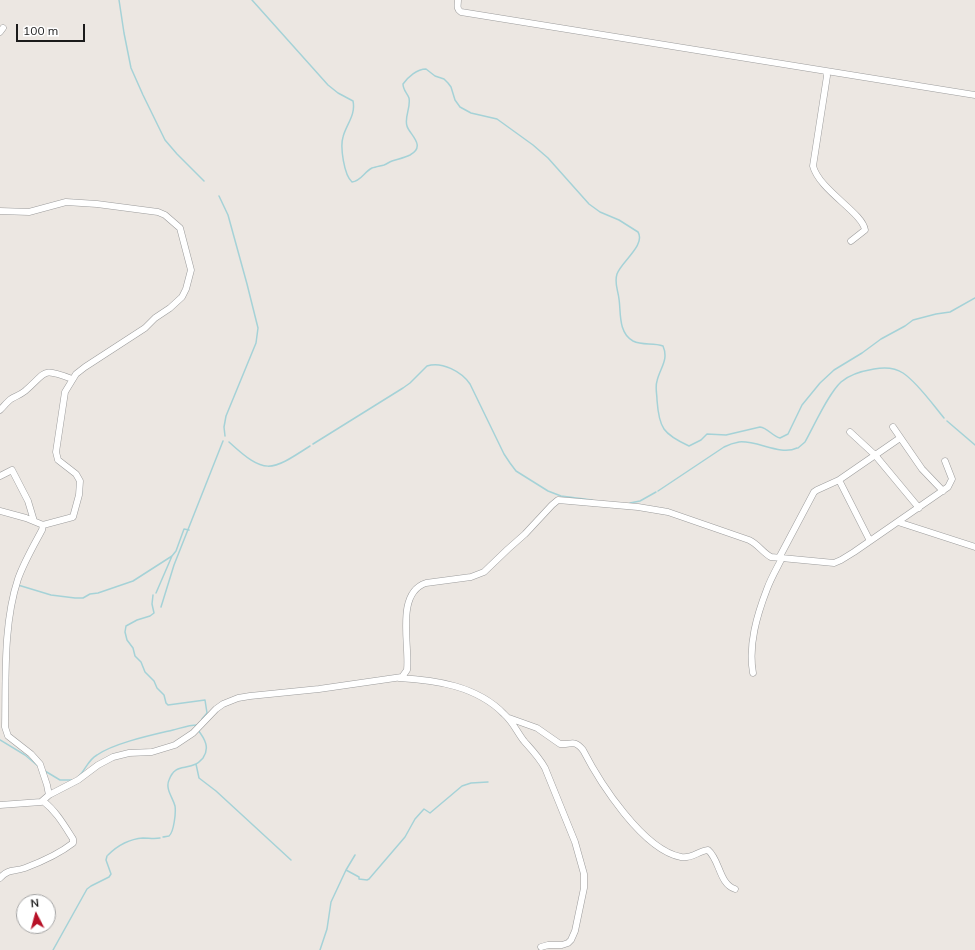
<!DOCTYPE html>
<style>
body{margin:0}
#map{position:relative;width:975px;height:950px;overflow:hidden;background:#ece7e2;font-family:Mulish,sans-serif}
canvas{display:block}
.north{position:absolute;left:16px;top:894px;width:40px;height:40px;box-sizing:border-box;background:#fff;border:1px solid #a4a4a4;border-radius:50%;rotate:354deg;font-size:11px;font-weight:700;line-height:16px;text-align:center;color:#1b1b1b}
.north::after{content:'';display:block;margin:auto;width:14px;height:18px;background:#b71026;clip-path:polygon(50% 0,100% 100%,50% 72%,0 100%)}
.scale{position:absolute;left:16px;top:24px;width:69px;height:18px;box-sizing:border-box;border:2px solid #1b1b1b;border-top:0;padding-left:5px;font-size:12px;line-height:14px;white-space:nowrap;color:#1b1b1b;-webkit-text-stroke:3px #fff;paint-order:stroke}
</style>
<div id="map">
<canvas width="975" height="950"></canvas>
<div class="north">N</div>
<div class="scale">100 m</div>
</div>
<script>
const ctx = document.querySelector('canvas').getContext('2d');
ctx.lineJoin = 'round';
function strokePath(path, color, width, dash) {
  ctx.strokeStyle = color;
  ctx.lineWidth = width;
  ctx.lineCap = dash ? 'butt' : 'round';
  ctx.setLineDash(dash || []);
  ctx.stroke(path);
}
strokePath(new Path2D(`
 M119,0L124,33L131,68L143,95L165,140L177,154L204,181
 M252,0L328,85L338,93L353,101C356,115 346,125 343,137C340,147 344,175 352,182C361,181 364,172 372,168C375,167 380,166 384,165C387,164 389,162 392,161C398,159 404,158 410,155C427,146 409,134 407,126C404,117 411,108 409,98C407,93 403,90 403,84C408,77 417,69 426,69L435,76L444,79L448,83L451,87L455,100L460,107L471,113L497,119L533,145L548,158L589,204L600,212L619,220L638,232C646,245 621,262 617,274C614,283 618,290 619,299C621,312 618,333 633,341C643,346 653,342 663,346C669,360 660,368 657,381C655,387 657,394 657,400C659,428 663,434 689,446L701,440L707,434L726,435L760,427C768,428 772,436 780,438L788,434L802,405L820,383L834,370L862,353L881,339L905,326L913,320L936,314L950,312L975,298
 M219,196L228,215L247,284L258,328L256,343L226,416L224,427L225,436
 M947,421L975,445
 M229,442C265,475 270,472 310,446
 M313,444L403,388L410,383L427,366C442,361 462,372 470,384L504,454L510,463L516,471L548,491L561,496L592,500
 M798,448L805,442C814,426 828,394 841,382C850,374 862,371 874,369C885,367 894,367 903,373C918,383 933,405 944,418
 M658,491L724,447C728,445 733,443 739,442C757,440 780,456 797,448
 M630,503L640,501L656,492
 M18,585L51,595L75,598H83L90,594L98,593L133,581L172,556L176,551L184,529L189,530
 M156,593L172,556
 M153,595L152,604L154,613L150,616L137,620L126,626L125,632L127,640L133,648L135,656L141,662L145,672L154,681L157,688L164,695L166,703L168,705L205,700L207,713L202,719
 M161,607L174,565L223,441
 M0,740L25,755L38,766
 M196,764L199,778L216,791L291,860
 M45,771L60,780H73
 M79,776C86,769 88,760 97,755C114,743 152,735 173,730C181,728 189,725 197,725
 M163,837C164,837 168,836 169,836C174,832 176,812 175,806C173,798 165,789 169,780C175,764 184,770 196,764C199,763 201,760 203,758C210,748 205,739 198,730
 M108,855C117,846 130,839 143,838C149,838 154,839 160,838
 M346,870L359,877V879L367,880L369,879L405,837L415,819L424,809L430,813L462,786L471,783L488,782
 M53,950L87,889L91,886L109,877L111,874L106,860L107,856
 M320,950L327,929L331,902L346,870L355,855`), '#a5d2d7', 1.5);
const minor = new Path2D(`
 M458,0C458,5 456,9 461,12L975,95
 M0,32L3,28
 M826,72L827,76L813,166C819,190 863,213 865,230L851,241
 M0,211L29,212L66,202L97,204L158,212L165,215L180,228L191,270L186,289L182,297L170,308L155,318L145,328L85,367L76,374L65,392L56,452L58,460L76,474L80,481L79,495L73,517L43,525L26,518L0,511
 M0,410C4,406 7,402 11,399C16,396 20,395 25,391C47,372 41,367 72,379
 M893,427L922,469L943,491
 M850,432L875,455L919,508
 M0,476L12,470L28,501L34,521
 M839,480L870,541
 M898,522L975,547
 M43,525L42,530C34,545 24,562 18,579C3,624 6,679 5,727L8,736L31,754L40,764L47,785L49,795
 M779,558L814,492L817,490L839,480L900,438
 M753,673C748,645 757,615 767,589C771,578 777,568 782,558
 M399,678C436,680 477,686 504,714C513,722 517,732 524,741C532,750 539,757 545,768L575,842L584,874V888L575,931L571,940L568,943L562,945H548L541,947
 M509,718L537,728L560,744C572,745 574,739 583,750C600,783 643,850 681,857C692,859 698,851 708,850C720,860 719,884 735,889
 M0,805L41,802L49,795L78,780L98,765L113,757L129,753L152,752L175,745L193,733L216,709L223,704L238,698L250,696L319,689L402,677L407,670C410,646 395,593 426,583L471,577L484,572L508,549L525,534L552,505L558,500L638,507L668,512L749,540C758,544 763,553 771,557L834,563L841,560L854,552L948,487L952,479L945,461
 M0,878C9,868 14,872 25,868C41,862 59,854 73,843V839C64,825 56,811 43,801`);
strokePath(minor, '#9c9c9c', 7);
strokePath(minor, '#fff', 6);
</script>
